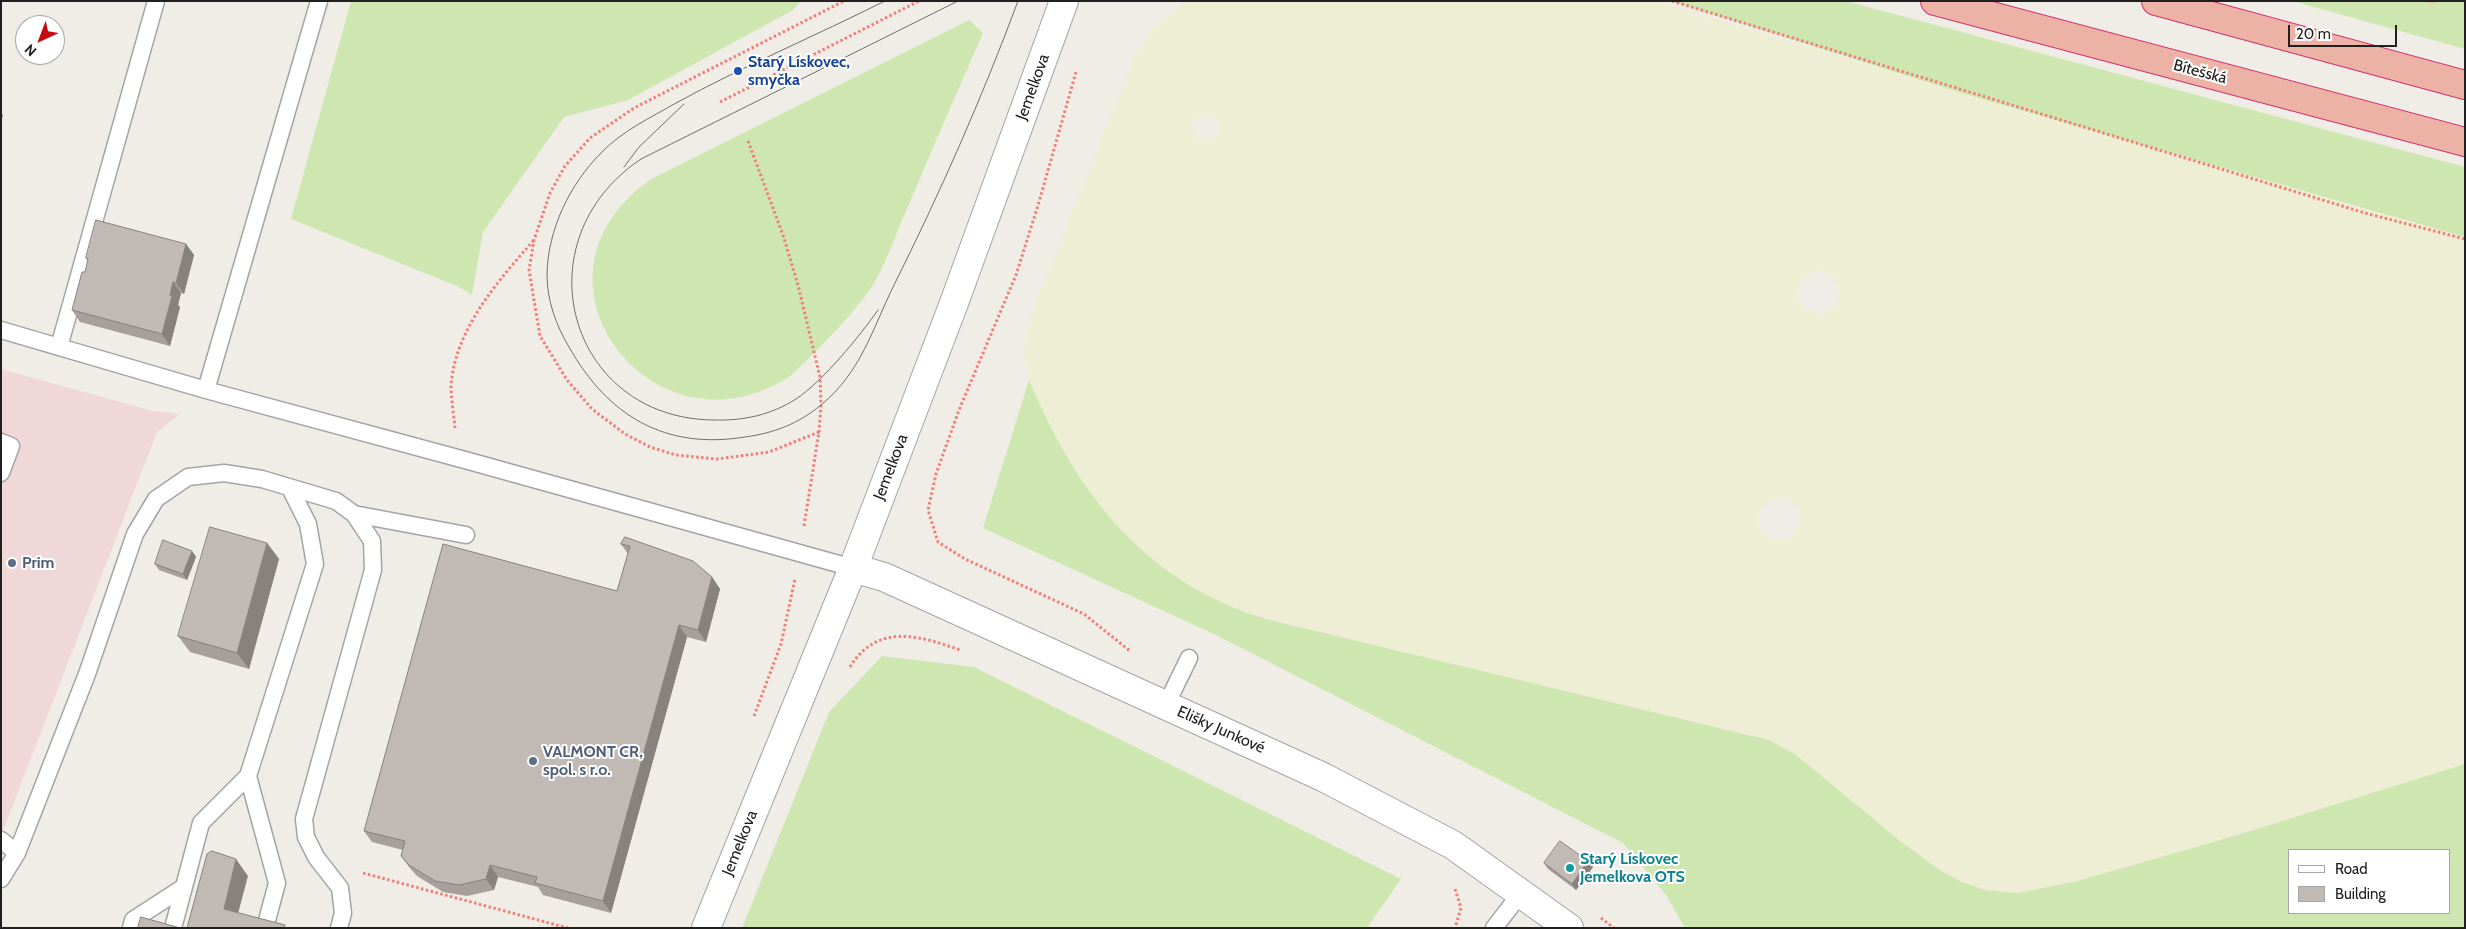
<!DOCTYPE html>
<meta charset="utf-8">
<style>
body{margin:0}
#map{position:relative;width:2466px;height:929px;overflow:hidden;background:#f0ede7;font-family:Cabin,sans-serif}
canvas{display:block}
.frame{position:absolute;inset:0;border:2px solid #202020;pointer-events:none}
.legend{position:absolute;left:2288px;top:849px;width:162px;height:65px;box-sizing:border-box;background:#fff;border:1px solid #a6a6a6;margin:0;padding:6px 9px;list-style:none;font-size:15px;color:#202020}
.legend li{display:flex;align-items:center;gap:10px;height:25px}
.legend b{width:25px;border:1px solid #a6a6a6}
.north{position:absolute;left:15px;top:15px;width:50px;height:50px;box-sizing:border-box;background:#fff;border:1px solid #a6a6a6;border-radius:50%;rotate:223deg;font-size:14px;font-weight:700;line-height:20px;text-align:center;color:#202020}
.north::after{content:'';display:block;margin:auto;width:18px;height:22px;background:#c50c14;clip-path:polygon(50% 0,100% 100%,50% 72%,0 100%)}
.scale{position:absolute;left:2288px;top:25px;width:109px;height:22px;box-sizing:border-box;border:2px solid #202020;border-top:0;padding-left:6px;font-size:15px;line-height:18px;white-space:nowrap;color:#202020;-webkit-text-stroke:4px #fff;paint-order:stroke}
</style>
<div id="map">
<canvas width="2466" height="929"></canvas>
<div class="frame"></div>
<ul class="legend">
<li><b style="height:6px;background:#fff"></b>Road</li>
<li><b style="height:14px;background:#c1b9b4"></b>Building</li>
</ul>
<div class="north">N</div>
<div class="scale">20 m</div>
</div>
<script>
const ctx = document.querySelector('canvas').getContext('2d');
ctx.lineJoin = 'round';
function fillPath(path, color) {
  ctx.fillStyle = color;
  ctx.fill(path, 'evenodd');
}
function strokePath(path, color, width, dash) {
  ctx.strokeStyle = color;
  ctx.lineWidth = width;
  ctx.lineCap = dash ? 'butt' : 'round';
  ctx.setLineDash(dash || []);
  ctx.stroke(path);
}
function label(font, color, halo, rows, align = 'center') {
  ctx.font = font + ' Cabin,sans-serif';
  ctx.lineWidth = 4;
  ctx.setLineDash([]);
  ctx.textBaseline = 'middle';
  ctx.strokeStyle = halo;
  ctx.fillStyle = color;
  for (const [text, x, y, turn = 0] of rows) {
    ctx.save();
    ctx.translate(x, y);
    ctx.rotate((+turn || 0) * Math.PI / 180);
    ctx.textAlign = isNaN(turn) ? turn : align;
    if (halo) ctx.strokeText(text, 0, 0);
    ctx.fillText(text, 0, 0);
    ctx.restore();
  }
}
fillPath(new Path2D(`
 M1,369L153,411L180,414L157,432L1,836Z`), '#f0d8d8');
fillPath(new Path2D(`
 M1187,1H1655L2008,106L2465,237V764L2234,836L2077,881L2018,893L1985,890L1962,882L1938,869L1900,841L1795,754L1769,740L1270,620L1211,598L1183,583L1154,562L1127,538L1093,497L1049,426L1029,380L1024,357L1026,328L1136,53L1157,23ZM1205,114L1214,116L1219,124L1218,135L1207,141L1197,138L1192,128L1194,120ZM1817,270L1833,276L1840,291L1838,301L1832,309L1820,314L1804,309L1797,297L1798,287L1802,278ZM1785,497L1798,507L1801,524L1791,537L1781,540L1771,539L1759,527V513L1769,500Z`), '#edeed4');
fillPath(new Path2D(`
 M351,1H801L793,10L628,100L564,117L483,232L472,295L457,286L291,219Z
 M1670,1H1846L2465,167V237L1965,94Z
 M2292,1H2465V49Z
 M969,20L983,33C958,90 933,147 909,204C897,230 886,265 871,288C852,315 828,339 805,362C798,368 792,376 784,380C649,460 510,274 653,178Z
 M1029,380C1078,496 1146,584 1270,620L1769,740L1795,754L1900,841L1938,869L1962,882L1985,890L2018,893L2077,881L2234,836L2465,764V928H1685L1666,895L1623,843L1218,636L983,528ZM2450,850V913H2290V850Z
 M882,656L974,667L1401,879L1367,928H742L829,712Z`), '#cee7b1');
const service = new Path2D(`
 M1,330L206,390L465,460L853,568
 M59,347L156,1
 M206,390L319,1
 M1,442L11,446L1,473
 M1166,705L1189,658
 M248,776L277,883L265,928
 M1,840L17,853
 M1,879L17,853L87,674L135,534L156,499L188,477L224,473L262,479L336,501L354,514L466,535
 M131,928L133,920L184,887
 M173,928L201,823L248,776L315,564L308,524L290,488
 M339,928L343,913L340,888L316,857L306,837L304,819L373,570L372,541L354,514
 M1494,928L1521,893`);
const minor = new Path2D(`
 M853,568L884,577L917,592L1323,777L1453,845L1569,928`);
const tertiary = new Path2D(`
 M706,928L853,568L954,303L1064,1`);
const trunk = new Path2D(`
 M1935,1L2465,142
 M2156,1L2465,85`);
strokePath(service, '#a4a4a4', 19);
strokePath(minor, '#a4a4a4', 30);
strokePath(tertiary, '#a4a4a4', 30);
strokePath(trunk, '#d2316f', 30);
strokePath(new Path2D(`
 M1672,1L2365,213L2465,239
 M2428,1H2436
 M1076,72L1039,202L1016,275L959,410L936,474L928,510L938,542L965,559L1084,614L1130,651
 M720,102L919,1
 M748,141L783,235L798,285L820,377L821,405L819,432
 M455,428C454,415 451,400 451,386C455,329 498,281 534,240
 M804,526L819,432L769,452L717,459L676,455L650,447L625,434L592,409L567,380L540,336L529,270L534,240L550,193L565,166L590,138L634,108L844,1
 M850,667C878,622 920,636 960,650
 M754,716L781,644L795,579
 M363,873L568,928
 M1455,889L1461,908L1455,928
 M1601,918L1614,928`), '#f27e76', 3, [2.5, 2.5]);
strokePath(service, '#fff', 16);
strokePath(minor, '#fff', 28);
strokePath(tertiary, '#fff', 28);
strokePath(trunk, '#edb2a6', 28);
strokePath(new Path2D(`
 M885,1C815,36 744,66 676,103C650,118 622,131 601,153C570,184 548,229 547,274C547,301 556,325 569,347C608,416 665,450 745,437C774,433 798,424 821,405C861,372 872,330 894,285C940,193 982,98 1018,1
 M624,167L639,147L684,104
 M878,310C859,337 823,381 796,399C771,415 743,421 713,420C568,418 519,241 641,159L958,1`), '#6e6e6e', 1);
fillPath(new Path2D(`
 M186,244L194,255L184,294L181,293L178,305L180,307L170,346L80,322L72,310L85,272L88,261L86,258Z
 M625,537L712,577L720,589L706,642L687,637L611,913L543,895L538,887L498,877L494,890L467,896L443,892L417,876L409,867L401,856L403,850L372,842L364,831L617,591L628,554L621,544Z
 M267,543L279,559L249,669L190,652L178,636Z
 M192,551L196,557L187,580L159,570L155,564Z
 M1544,863L1593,867L1576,890L1548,869Z`), '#a69f9b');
fillPath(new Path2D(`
 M1,112L3,115L1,122Z
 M186,244L194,255L184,294L176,283Z
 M173,282L181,293L178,305L180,307L170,346L162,334Z
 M267,543L279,559L249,669L237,653Z
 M192,551L196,557L187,580L183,574Z
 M712,577L720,589L706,642L698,630Z
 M679,625L687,637L611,913L603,901Z
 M236,859L248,876L235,925L224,909Z
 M1588,861L1593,867L1576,890L1572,884Z
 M490,865L498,877L494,890L486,879Z`), '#87827e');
const building = new Path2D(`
 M96,220L186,244L176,283L173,282L170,295L172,296L162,334L72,310L82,272H85L88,259L86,258Z
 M210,527L267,543L237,653L178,636Z
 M625,537L693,561L712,577L698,630L679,625L603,901L535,883L537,877L490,865L486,879L459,885L435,881L409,865L401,856L405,841L364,831L443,544L617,591L630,546L621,544Z
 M163,540L192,551L183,574L155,564Z
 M1560,841L1588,861L1572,884L1544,863Z
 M212,851L236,859L224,909L285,925L284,928H187L207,854Z
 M141,917L180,928H138Z`);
fillPath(building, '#c1b9b4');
strokePath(building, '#87827e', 1);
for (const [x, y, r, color] of [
 [738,71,5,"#1a4fb4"],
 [12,563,5,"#5c6f8a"],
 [533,761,5,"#5c6f8a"],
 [1570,868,5,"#0f9aa8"]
]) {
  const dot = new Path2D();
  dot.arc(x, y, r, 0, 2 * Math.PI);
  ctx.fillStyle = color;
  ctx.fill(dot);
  strokePath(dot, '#fff', 2);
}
label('bold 16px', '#164399', '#fff', [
 ["Starý Lískovec,",748,62],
 ["smyčka",748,80]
], 'left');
label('16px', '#202020', '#fff', [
 ["Bítešská",2200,72,15],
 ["Jemelkova",1033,87,-70],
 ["Jemelkova",891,467,-69],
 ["Elišky Junkové",1221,730,24],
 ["Jemelkova",740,843,-68]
]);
label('bold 16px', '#4e5e75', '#fff', [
 ["Prim",22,563],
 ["VALMONT CR,",543,752],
 ["spol. s r.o.",543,770]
], 'left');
label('bold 16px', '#0d838f', '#fff', [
 ["Starý Lískovec",1580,859],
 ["Jemelkova OTS",1580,877]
], 'left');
</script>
